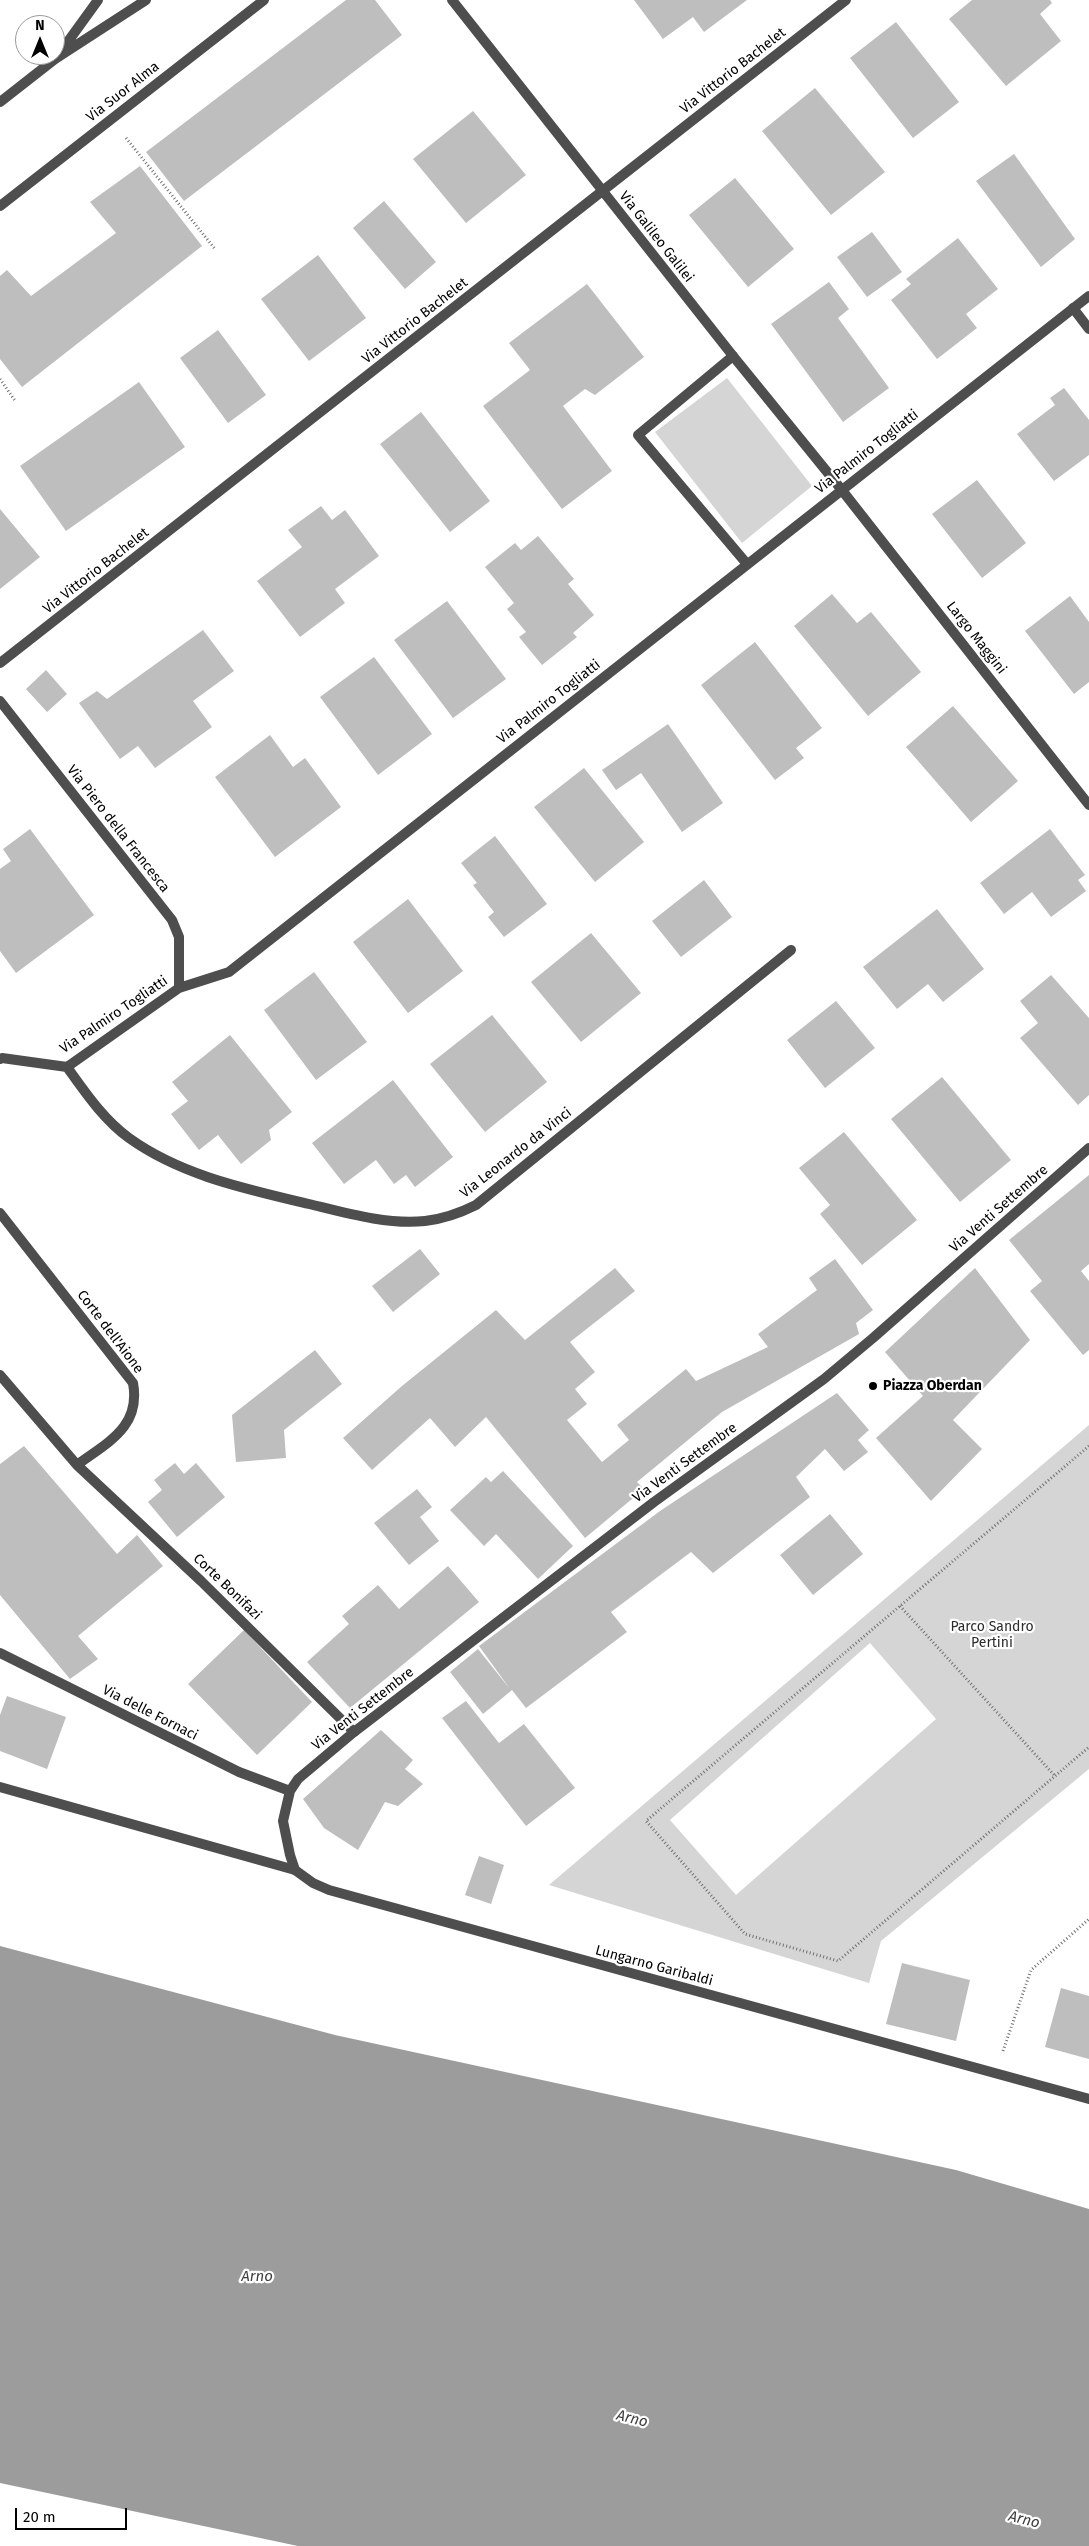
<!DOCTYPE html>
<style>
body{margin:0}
#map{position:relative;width:1089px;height:2546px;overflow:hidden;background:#fff;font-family:"Fira Sans",sans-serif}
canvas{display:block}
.north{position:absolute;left:15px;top:15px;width:50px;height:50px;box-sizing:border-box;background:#fff;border:1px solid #999;border-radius:50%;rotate:0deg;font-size:14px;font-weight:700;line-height:20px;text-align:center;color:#000}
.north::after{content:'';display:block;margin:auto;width:18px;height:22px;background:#000;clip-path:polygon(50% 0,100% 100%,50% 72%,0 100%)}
.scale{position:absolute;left:15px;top:2508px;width:112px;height:22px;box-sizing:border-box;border:2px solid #000;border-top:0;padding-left:6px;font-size:15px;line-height:18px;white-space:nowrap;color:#000;-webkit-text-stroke:4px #fff;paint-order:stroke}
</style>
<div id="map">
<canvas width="1089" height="2546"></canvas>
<div class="north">N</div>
<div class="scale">20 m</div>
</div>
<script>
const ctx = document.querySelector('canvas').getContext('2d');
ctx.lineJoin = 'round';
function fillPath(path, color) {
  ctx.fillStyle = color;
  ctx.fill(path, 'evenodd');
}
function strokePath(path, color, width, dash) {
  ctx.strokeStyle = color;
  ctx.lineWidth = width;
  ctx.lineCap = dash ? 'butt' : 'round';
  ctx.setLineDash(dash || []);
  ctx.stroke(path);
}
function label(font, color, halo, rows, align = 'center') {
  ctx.font = font + ' "Fira Sans",sans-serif';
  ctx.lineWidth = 4.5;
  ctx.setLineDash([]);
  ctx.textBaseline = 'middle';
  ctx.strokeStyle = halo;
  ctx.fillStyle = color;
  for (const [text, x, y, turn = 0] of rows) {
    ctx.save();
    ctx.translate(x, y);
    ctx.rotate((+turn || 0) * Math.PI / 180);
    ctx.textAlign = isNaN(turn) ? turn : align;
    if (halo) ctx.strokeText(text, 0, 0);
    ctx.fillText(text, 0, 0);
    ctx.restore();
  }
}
fillPath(new Path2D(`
 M727,378L812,486L742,543L655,432Z
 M1089,1425V1769L881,1941L869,1983L549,1885ZM870,1643L936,1719L736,1895L670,1820Z`), '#d5d5d5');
fillPath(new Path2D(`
 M0,1946L335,2035L956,2170L1089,2209V2546H298L0,2483Z`), '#9c9c9c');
fillPath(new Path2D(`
 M346,0H375L402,35L184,201L146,152Z
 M634,0H747L704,32L693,17L663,39Z
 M972,0H1050L1052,3L1040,14L1061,41L1006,86L949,19Z
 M896,22L959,102L913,138L850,58Z
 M815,88L885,172L831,215L762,131Z
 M473,111L526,175L466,223L413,159Z
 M1014,154L1075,239L1041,267L976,181Z
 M140,166L202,246L22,387L0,359V276L7,270L31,296L116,233L90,202Z
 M735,178L794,249L748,287L689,215Z
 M384,201L436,262L405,289L353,228Z
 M872,232L902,272L867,297L837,257Z
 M958,238L998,289L966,314L977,328L937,359L891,300L911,284L906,279Z
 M318,255L366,318L309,361L261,299Z
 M829,282L849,309L838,318L889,388L843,422L771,324Z
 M587,284L644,357L595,395L585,389L563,406L612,471L562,509L483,406L530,370L509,343Z
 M218,330L266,395L228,423L180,358Z
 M139,382L185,447L66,531L20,466Z
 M1064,388L1089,420V455L1054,481L1017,434L1055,405L1050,398Z
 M421,412L490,501L450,532L380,444Z
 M977,480L1026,543L982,578L932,514Z
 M321,506L332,520L345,510L379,556L335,589L345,603L300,637L257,581L302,547L288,530Z
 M0,509L40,557L0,589Z
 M538,536L574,579L568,584L594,615L573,633L577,637L542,665L519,637L526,632L507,609L514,603L485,567L515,543L521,550Z
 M832,594L857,623L871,612L921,672L868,716L794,626Z
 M1070,596L1089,622V682L1074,694L1025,631Z
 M447,601L506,679L453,718L394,640Z
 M203,630L234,671L193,701L212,727L155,768L138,746L120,759L79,703L97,691L107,699Z
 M755,642L822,728L796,748L804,758L775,780L701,685Z
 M374,657L432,734L378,775L320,697Z
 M46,670L67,694L47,712L26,689Z
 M953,706L1018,781L971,822L906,747Z
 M668,724L723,803L682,832L641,773L616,790L602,770Z
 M270,735L293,767L305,758L341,807L275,857L215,777Z
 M584,768L644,842L595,882L534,807Z
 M30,829L94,915L16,973L0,951V869L11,861L3,849Z
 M1050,829L1085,875L1078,880L1086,891L1051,917L1032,892L1004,914L980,883Z
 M495,836L547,904L504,937L488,917L494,912L473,885L477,883L461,863Z
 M704,880L732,917L681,957L652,921Z
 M408,899L463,971L408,1013L353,942Z
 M937,909L984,969L943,1002L928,984L897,1009L863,967Z
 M591,933L641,993L581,1042L531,982Z
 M314,972L367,1042L316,1080L264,1010Z
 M1051,975L1089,1018V1095L1078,1105L1020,1038L1038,1023L1020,1001Z
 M836,1001L875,1048L825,1088L787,1040Z
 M492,1015L547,1082L485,1132L430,1064Z
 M230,1035L292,1112L269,1130L271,1140L241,1164L218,1135L199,1150L171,1114L188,1101L172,1082Z
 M942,1077L1011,1160L960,1202L891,1119Z
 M393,1080L453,1157L415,1187L406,1175L394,1184L376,1160L344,1184L312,1143Z
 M844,1132L917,1220L862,1265L820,1214L830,1205L799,1168Z
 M1089,1175V1264L1081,1271L1089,1281V1350L1083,1355L1030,1291L1042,1281L1009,1240Z
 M420,1249L440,1274L393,1312L372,1286Z
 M835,1259L873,1310L856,1323L859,1334L722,1412L637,1482L644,1489L585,1538L486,1417L455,1447L430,1418L372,1470L343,1438L402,1386L496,1310L525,1340L615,1268L635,1291L570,1342L595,1372L575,1389L587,1404L567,1420L602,1462L629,1440L617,1425L686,1369L696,1381L768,1347L758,1334L817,1290L809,1278Z
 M975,1268L1030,1340L953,1420L982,1449L931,1501L876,1438L923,1396L885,1352Z
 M315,1350L342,1384L284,1430L286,1458L236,1462L232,1415Z
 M837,1393L869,1430L858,1440L868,1452L844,1471L825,1449L796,1477L810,1497L713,1573L691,1552L611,1612L627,1632L526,1708L512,1690L483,1714L450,1672L478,1649L510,1689L479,1646L660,1511Z
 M24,1446L117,1554L137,1535L163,1566L78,1636L98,1659L70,1679L0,1595V1464Z
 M175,1463L184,1474L196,1463L225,1497L177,1537L148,1502L162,1490L154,1480Z
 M503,1471L573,1546L538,1579L496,1534L484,1546L450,1510L486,1477L491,1482Z
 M417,1489L432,1507L420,1517L439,1541L409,1565L374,1523Z
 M830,1514L863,1554L813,1595L780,1555Z
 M448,1566L479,1602L350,1708L307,1662L349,1624L342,1616L378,1585L399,1609Z
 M244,1630L312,1702L257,1755L188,1684Z
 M7,1696L66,1717L47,1769L0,1751V1715Z
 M466,1701L499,1743L524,1724L575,1788L526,1826L442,1718Z
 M381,1730L413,1760L405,1769L423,1784L398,1806L385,1802L358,1850L324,1828L303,1799Z
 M479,1856L504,1865L491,1904L465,1895Z
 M902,1963L970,1980L956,2041L886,2024Z
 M1061,1988L1089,1996V2059L1045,2047Z`), '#bebebe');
strokePath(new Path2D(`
 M126,138L215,249
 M0,379L16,402
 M1089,1446L646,1821L745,1934L838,1961L1089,1747
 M900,1606L1055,1776
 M1003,2051L1031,1970L1089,1919`), '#707070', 3, [1, 2.5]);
strokePath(new Path2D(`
 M1073,308L1089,329
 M733,356L638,435L747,564
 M0,1213L133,1383C141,1427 108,1442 77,1465
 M0,1375L77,1465L201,1581L354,1732
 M0,1787L295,1870`), '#4e4e4e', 10);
strokePath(new Path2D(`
 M452,0L733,356L841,489L1089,805
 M59,54L98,0
 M0,102L55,59L146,0
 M0,206L264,0
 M0,663L846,0
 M0,701L172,920L179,937V988
 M0,1059L2,1058L67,1067L179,988L229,972L1089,296
 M67,1067C85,1092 103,1119 129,1138C182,1176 247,1189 309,1204C346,1213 388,1225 425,1221C443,1219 460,1213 476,1205L791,950
 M1089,1148L873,1338L824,1379L654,1502L354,1732L298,1779L290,1791L283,1821L290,1855L295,1870L313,1883L329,1890L1089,2099
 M0,1653L239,1772L290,1791`), '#4e4e4e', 10);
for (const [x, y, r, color] of [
 [873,1386,5,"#000"]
]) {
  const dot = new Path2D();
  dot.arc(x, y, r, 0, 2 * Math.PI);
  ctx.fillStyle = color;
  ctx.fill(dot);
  strokePath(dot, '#fff', 2);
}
label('14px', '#000', '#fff', [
 ["Via Vittorio Bachelet",733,71,-38],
 ["Via Suor Alma",123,92,-38],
 ["Via Galileo Galilei",656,237,52],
 ["Via Vittorio Bachelet",415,321,-38],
 ["Via Palmiro Togliatti",867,452,-38],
 ["Via Vittorio Bachelet",96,571,-38],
 ["Largo Maggini",976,638,52],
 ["Via Palmiro Togliatti",549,702,-38],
 ["Via Piero della Francesca",118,829,52],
 ["Via Palmiro Togliatti",114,1015,-34],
 ["Via Leonardo da Vinci",516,1153,-38],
 ["Via Venti Settembre",999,1209,-41],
 ["Corte dell'Aione",110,1332,53],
 ["Via Venti Settembre",685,1463,-36],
 ["Corte Bonifazi",227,1587,44],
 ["Via Venti Settembre",363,1709,-38],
 ["Via delle Fornaci",150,1713,27],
 ["Lungarno Garibaldi",654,1966,15]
]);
label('bold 14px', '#000', '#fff', [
 ["Piazza Oberdan",883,1386]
], 'left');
label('14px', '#2c2c2c', '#fff', [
 ["Parco Sandro",992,1627],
 ["Pertini",992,1643]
]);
label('italic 15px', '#3d3d3d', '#fff', [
 ["Arno",257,2277],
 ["Arno",632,2419,14],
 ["Arno",1024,2520,14]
]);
</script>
